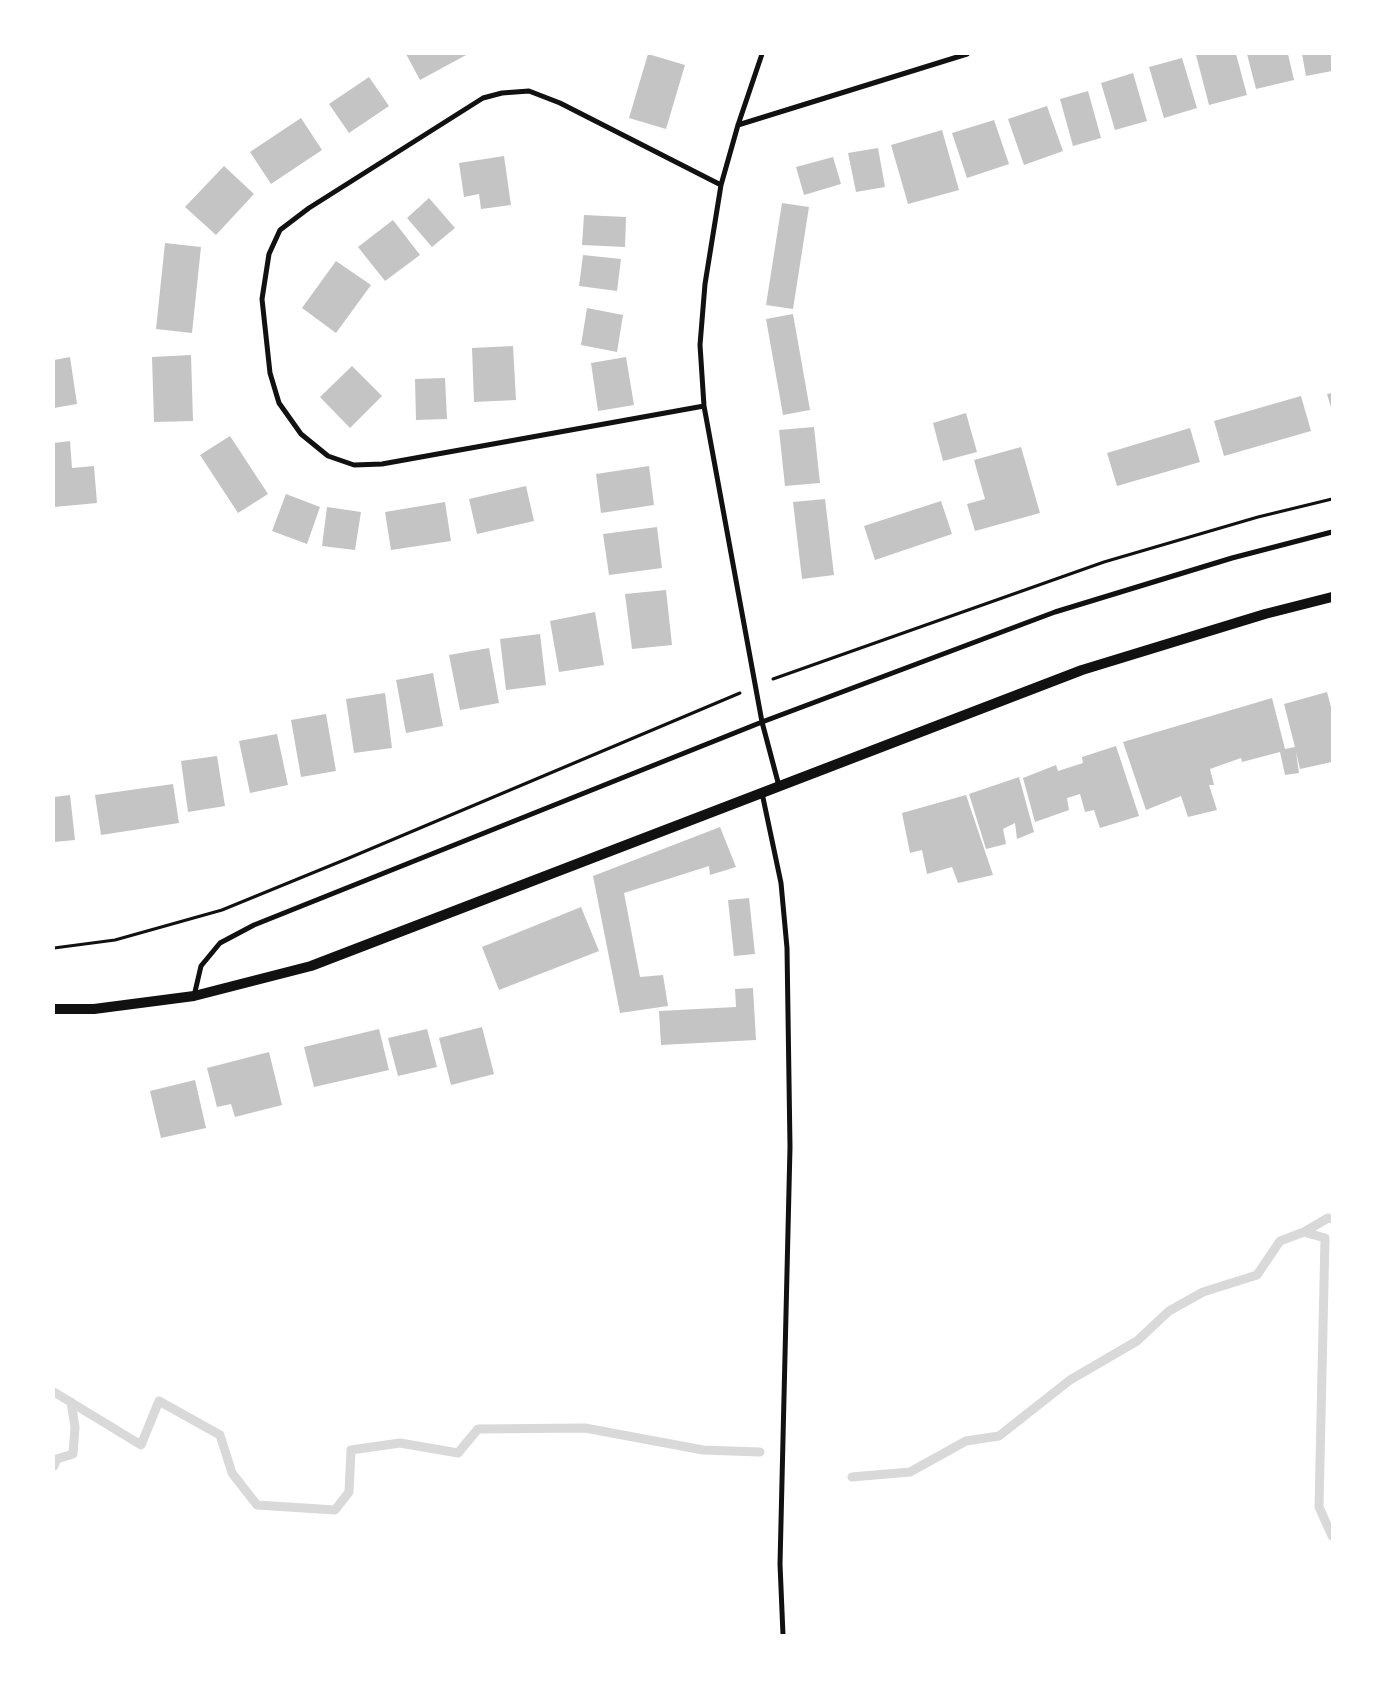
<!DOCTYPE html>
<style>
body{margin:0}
#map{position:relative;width:1386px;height:1689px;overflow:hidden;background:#fff;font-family:"Archivo Narrow",sans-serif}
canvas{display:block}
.frame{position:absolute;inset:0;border:55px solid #fff;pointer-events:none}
</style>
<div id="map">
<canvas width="1386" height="1689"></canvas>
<div class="frame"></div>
</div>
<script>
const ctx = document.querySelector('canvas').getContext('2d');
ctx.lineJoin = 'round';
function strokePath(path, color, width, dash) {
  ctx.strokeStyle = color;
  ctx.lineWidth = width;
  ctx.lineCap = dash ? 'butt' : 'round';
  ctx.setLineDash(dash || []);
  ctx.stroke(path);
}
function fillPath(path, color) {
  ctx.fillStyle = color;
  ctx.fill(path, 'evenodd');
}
strokePath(new Path2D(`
 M1304,1232L1325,1238L1319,1507L1332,1536
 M54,1392L141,1445L159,1401L220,1435L232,1473L257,1505L335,1510L349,1492L351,1450L400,1443L458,1453L478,1429L585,1428L703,1450L760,1452
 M54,1466L57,1459L73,1454L75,1427L71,1402
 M852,1477L910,1472L966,1441L999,1436L1070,1380L1137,1341L1169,1311L1203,1292L1257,1275L1280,1241L1304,1232L1328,1218L1332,1219`), '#d9d9d9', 9);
fillPath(new Path2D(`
 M406,54H468L420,80Z
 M648,54L685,65L666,129L629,118Z
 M1199,54H1236L1247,95L1209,105L1196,55Z
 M1247,54H1288L1294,80L1256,89Z
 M1302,54H1332V71L1306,76Z
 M1182,58L1197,108L1164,118L1149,67Z
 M1133,73L1147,121L1115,130L1101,83Z
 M369,77L389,106L349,133L329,104Z
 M1088,91L1101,138L1073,146L1060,99Z
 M1047,106L1063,151L1024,165L1008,119Z
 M301,118L322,150L271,184L250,152Z
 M994,120L1009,164L967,178L952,133Z
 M942,130L959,190L908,204L891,145Z
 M878,148L885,187L856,192L848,153Z
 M504,156L511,205L481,209L479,194L464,197L459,163Z
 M833,157L841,184L804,195L796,167Z
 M224,166L254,194L216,235L185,207Z
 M429,198L455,228L432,247L407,218Z
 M782,203L809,207L793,309L766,305Z
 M584,215L626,217L625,247L582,245Z
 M393,220L420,255L385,281L358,247Z
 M165,243L201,247L192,333L156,329Z
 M583,255L621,259L617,291L579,286Z
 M336,261L371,285L336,333L302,308Z
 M587,308L623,315L617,352L581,345Z
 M793,314L810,410L783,415L766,319Z
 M513,346L516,400L474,402L472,348Z
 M191,355L193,421L154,422L152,357Z
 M70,357L77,404L54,408V360Z
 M626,357L634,405L598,411L591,363Z
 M352,366L382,396L350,428L320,397Z
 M445,378L447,419L416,420L415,379Z
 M1332,393V411L1327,394Z
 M1301,396L1311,431L1224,456L1214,421Z
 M966,413L977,452L943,461L933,423Z
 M814,427L820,483L785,486L779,430Z
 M1190,428L1200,462L1117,486L1107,453Z
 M230,436L268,494L238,513L200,455Z
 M70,441L72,468L94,466L97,503L54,507V443Z
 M1021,447L1040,513L975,531L967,504L985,499L974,460Z
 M649,466L654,505L601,513L596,474Z
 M526,486L534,521L477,534L469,499Z
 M286,494L320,507L307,544L272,531Z
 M825,499L834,575L802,579L793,502Z
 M941,501L952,534L875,560L864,526Z
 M445,502L451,541L391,550L385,512Z
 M327,507L361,512L355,550L322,546Z
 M657,527L662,568L609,575L603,534Z
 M666,590L672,645L632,649L625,594Z
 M595,612L604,665L559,672L550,621Z
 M540,634L546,685L506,690L500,639Z
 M489,648L499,703L460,710L449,655Z
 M433,673L443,726L406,733L396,680Z
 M1327,692L1332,711V762L1300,769L1296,752L1299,773L1285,775L1280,752L1242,762L1241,758L1210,769L1214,785H1209L1217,810L1188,817L1181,796L1146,810L1123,742L1272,698L1285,749L1295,747L1284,704Z
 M385,693L392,748L354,753L346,699Z
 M326,714L336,771L301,777L291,720Z
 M277,734L288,785L250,793L239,741Z
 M1116,746L1139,816L1100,828L1094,810L1085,812L1080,794L1067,798L1069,810L1035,822L1023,778L1056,765L1058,771L1083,763L1082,757Z
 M217,756L225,806L188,812L181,761Z
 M1019,777L1034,832L1017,839L1015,823L1003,829L1006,844L986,849L969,794Z
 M173,784L179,823L101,835L95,795Z
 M70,795L75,840L54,842V797Z
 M966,795L993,875L958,883L952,867L927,874L922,850L910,853L902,813Z
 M720,827L736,867L710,875L709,866L624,893L640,977L663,975L668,1006L620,1013L593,876Z
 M749,898L755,954L734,956L728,900Z
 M581,907L599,951L499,990L482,947Z
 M753,988L756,1040L661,1045L659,1011L736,1007L735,989Z
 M482,1027L494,1074L451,1085L439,1038Z
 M379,1029L389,1070L314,1087L304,1047Z
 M427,1029L437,1067L398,1076L388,1038Z
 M269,1052L282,1105L235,1117L231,1104L217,1107L207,1068Z
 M195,1080L206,1128L161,1138L150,1091Z`), '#c4c4c4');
strokePath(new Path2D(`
 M773,679L1104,562L1258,517L1332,499
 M54,948L115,940L222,910L349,858L740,693`), '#111', 3);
strokePath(new Path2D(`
 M762,54L738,125L721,185L705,284L700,345L704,406L762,722L779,786
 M738,125L967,54
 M704,406L382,464L354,465L328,456L301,434L279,403L270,373L262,299L269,254L280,230L309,208L483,98L502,93L529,91L560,103L721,185
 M762,793L781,883L787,948L790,1147L780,1564L783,1635
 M194,996L201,966L220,943L254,925L762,722L1055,612L1232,558L1332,532`), '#111', 5);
strokePath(new Path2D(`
 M54,1009H94L194,996L311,966L1082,670L1265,614L1332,597`), '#111', 10);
</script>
